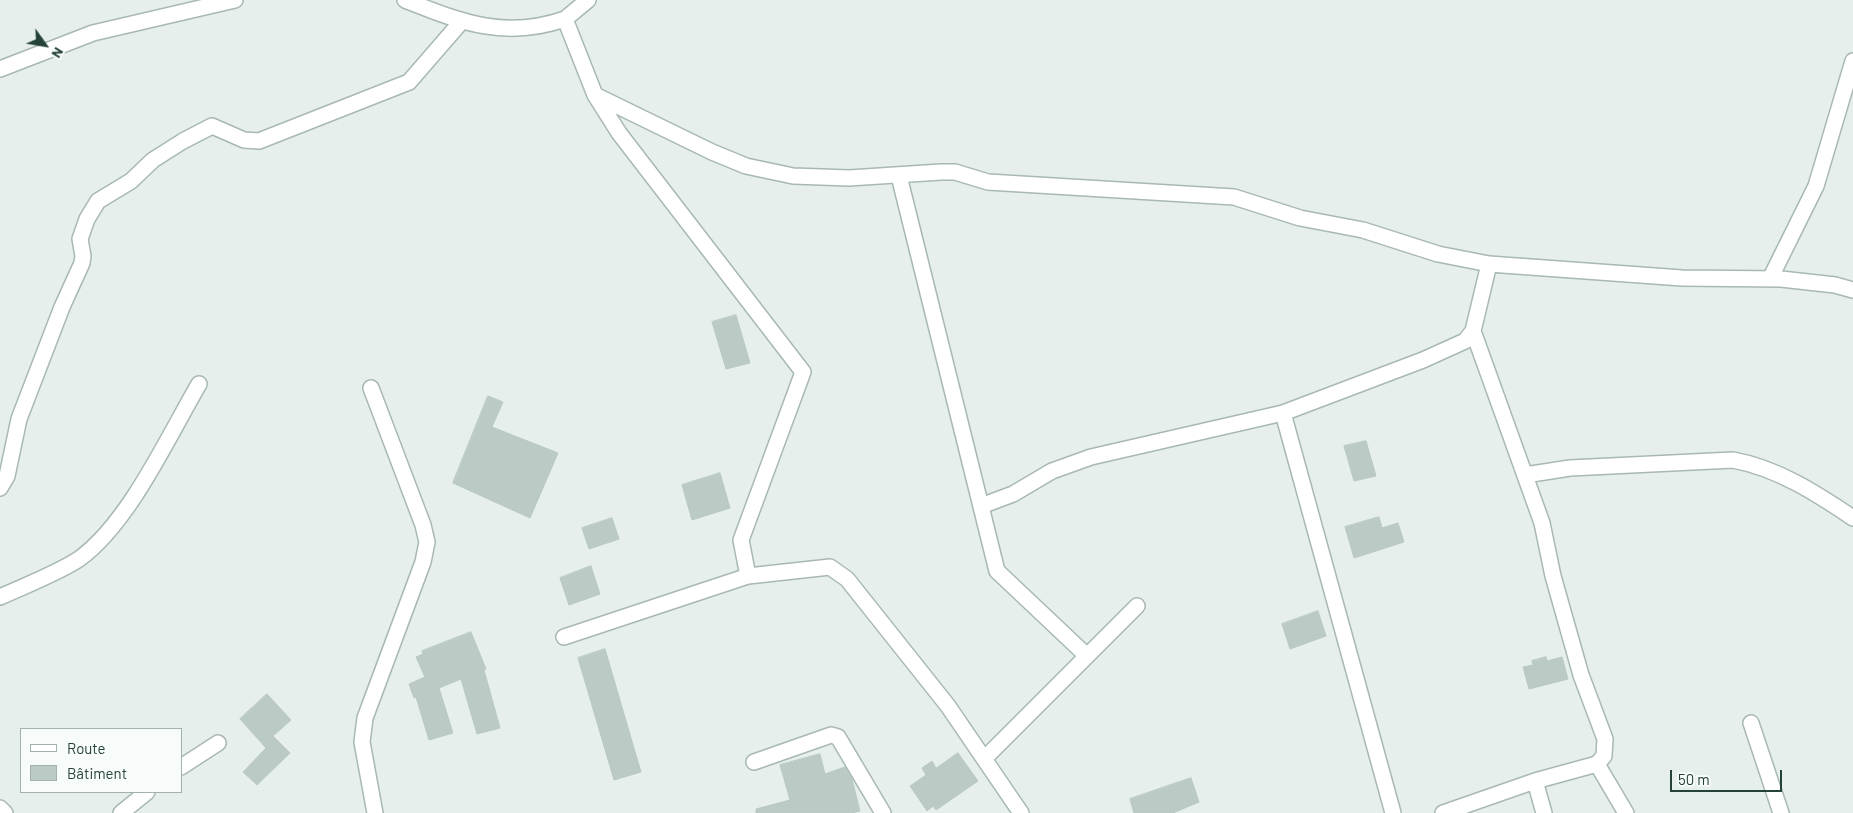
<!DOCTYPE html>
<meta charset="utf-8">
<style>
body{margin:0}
#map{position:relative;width:1853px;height:813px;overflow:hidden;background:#e6efeb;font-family:Barlow,sans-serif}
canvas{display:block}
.legend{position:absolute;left:20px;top:728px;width:162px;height:65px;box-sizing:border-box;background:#f7fbf9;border:1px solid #a3b1ad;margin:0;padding:6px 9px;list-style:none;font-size:15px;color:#24423a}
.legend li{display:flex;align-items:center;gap:10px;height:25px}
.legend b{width:25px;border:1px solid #a3b1ad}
.north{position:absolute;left:20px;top:20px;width:50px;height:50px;-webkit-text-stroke:4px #f7fbf9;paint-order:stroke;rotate:122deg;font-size:14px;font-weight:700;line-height:20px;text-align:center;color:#24423a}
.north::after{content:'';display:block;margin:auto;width:18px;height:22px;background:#24423a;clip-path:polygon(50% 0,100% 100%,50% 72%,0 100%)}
.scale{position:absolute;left:1670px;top:770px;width:112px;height:22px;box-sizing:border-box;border:2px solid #24423a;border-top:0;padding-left:6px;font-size:15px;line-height:18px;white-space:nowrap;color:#24423a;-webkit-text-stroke:4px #f7fbf9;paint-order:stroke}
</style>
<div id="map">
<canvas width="1853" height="813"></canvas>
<ul class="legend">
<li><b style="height:6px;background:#fff"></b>Route</li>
<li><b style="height:14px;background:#bbcac4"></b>Bâtiment</li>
</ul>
<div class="north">N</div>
<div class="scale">50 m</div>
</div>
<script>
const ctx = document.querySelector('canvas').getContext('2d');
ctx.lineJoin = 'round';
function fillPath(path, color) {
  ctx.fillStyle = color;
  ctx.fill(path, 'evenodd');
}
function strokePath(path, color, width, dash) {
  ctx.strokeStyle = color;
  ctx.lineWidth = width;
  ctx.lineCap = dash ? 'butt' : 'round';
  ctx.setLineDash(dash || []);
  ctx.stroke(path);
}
const building = new Path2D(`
 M736,315L750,363L726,369L712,322Z
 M488,396L503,402L492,427L558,453L530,518L453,483Z
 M1366,441L1376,476L1354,481L1344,446Z
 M720,473L730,508L692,520L682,485Z
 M1379,517L1382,528L1398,523L1404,542L1354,558L1345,527Z
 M612,518L619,539L589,549L582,528Z
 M591,566L600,594L569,605L560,578Z
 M1318,611L1326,636L1290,649L1282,624Z
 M471,632L486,669L484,670L500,728L477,734L461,679L439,688L453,733L429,740L416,697L414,698L409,684L425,677L416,657L423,654L422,651Z
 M605,649L641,772L614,780L578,658Z
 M1546,657L1547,661L1562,657L1568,679L1529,689L1523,667L1533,665L1532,661Z
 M267,694L291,720L273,736L290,753L257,785L243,772L266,748L240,719Z
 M958,753L978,781L936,810L933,806L927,811L910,786L926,775L922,768L932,761L936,768Z
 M820,754L825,774L845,767L852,779L860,811L852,813H756V809L790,800L780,765Z
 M1191,778L1199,802L1173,813H1134L1130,799Z`);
fillPath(building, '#bbcac4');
strokePath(building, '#b8c9c2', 1);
const minor = new Path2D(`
 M405,0C461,22 504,40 565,19
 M588,0L565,19L595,95L619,133L803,372L741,540L748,576L830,567L847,579L948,706L1021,813
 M0,69L93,33L235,0
 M595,95L712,152L746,166L793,176L849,178L941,172H955L988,182L1234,197L1300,218L1363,230L1438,254L1489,264L1682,278L1781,279L1835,285L1853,290
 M899,176L997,571L1087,656
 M1770,279L1816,186L1853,61
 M371,388L423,525L427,542L423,562L365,718L362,742L375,813
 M1283,413L1393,813
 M1525,475L1570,468L1733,460C1777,468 1816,493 1853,518
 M0,488L7,476L19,419L62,307L82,263L83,256L80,239L87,219L98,201L131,181L153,160L183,141L212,126L244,140L259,141L409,82L461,22
 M981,506L1013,494L1052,471L1091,457L1283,413L1423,360L1465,341L1473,331L1489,264
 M0,597C24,586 58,573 79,559C129,523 168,437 199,384
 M564,637L748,576
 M1751,723L1781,813
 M984,759L1137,606
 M754,762L831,735L838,737L883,813
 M1597,764L1626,813
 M181,767L218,743
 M1535,781L1544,813
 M0,808L5,813
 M121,813L147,792
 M1443,813L1535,781L1597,764L1604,756L1605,739L1581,675L1553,576L1542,523L1473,331`);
strokePath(minor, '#a8b8b2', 18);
strokePath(minor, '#fff', 15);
</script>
